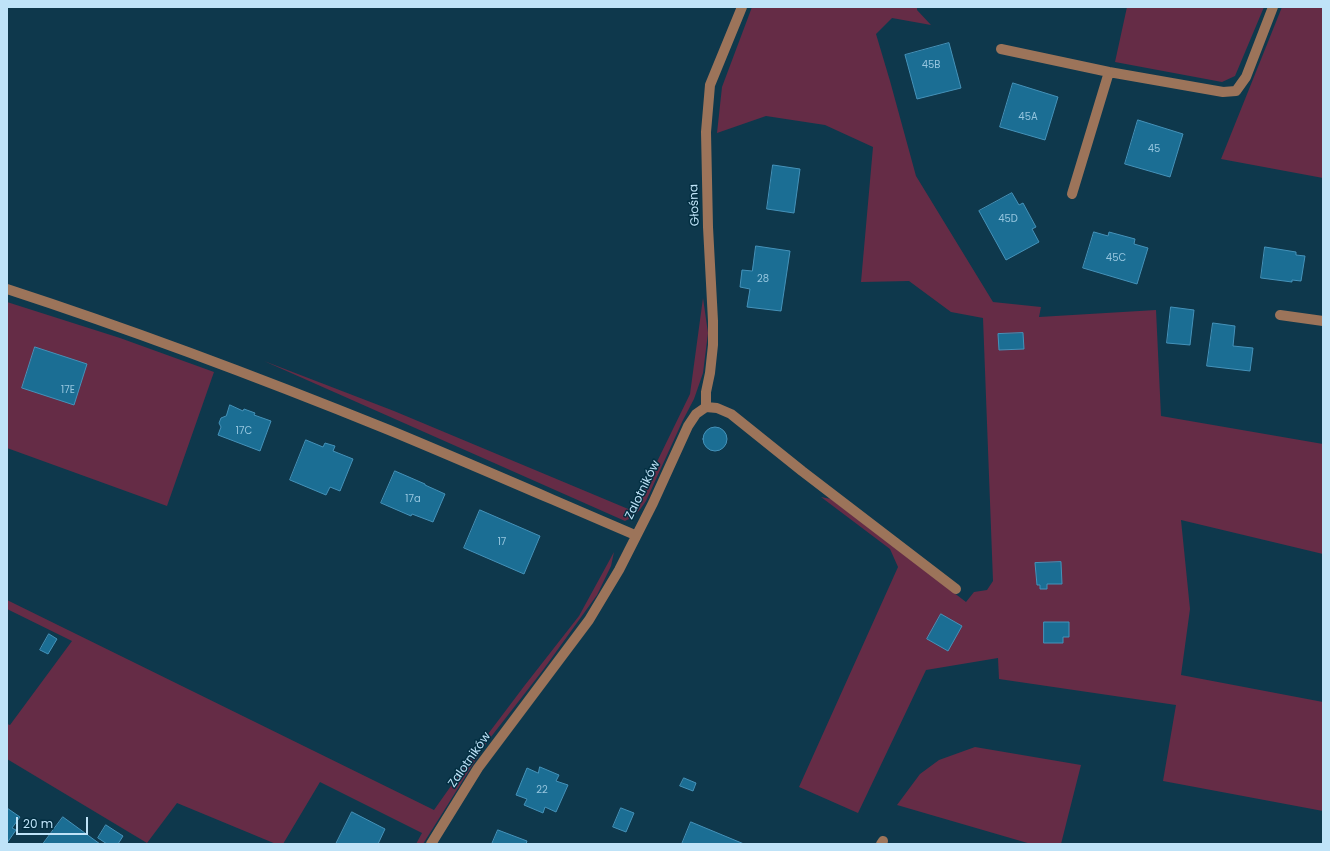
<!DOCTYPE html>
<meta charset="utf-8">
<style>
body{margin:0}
#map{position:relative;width:1330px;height:851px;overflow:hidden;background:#0e384c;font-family:Poppins,sans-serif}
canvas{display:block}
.frame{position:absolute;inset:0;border:8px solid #bfe3f8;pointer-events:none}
.scale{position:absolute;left:16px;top:817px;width:72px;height:18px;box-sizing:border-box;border:2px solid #bfe3f8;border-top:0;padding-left:5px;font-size:12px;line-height:14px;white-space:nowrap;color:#bfe3f8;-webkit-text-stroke:3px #022e41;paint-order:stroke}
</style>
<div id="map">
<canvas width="1330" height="851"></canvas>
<div class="frame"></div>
<div class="scale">20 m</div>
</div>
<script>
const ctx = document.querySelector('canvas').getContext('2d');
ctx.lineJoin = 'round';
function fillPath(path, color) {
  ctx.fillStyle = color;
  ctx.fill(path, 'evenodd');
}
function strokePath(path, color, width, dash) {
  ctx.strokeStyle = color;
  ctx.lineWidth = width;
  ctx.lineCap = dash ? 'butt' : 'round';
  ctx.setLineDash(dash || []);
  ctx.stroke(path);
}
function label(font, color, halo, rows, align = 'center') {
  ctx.font = font + ' Poppins,sans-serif';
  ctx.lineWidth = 3;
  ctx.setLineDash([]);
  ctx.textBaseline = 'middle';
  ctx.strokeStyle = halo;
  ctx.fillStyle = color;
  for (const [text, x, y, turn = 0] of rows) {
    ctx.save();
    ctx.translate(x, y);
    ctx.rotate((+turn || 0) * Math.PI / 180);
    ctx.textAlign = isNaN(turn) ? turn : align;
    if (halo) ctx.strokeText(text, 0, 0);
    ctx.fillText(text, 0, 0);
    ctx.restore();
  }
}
fillPath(new Path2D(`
 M752,7H917V10L931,25L892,18L876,34L890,81L916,176L993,302L1041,307L1039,317L1156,310L1161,416L1323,444V554L1181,520L1190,609L1181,675L1323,702V811L1163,781L1176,705L999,679L998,658L926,670L858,813L799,787L898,567L890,549L821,497L831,499L966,602L974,592L987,590L993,581L983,318L951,312L909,281L861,282L873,147L825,125L766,116L717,133L722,87Z
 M1127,7H1264L1235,76L1222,82L1115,62Z
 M1282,7H1323V178L1221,159Z
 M703,298L708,333L703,373L694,399L683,420L646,501C640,510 635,517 625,521L264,361L394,411L633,511L690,394Z
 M7,302L120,338L214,372L167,506L7,448Z
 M614,552L611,566L597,595L543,670L487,742L423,844H416L422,833L320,782L283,844H276L177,803L147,843L7,759V724L10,725L72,641L7,609V600L434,810L482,742L525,685L579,616Z
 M975,747L1081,765L1061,844H1031L897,805L920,774L939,760Z`), '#652c46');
const building = new Path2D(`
 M949,43L961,88L917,99L905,55Z
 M1013,83L1058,97L1045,140L1000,127Z
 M1138,120L1183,134L1170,177L1125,164Z
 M773,165L800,169L794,213L767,209Z
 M1012,193L1019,205L1023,203L1036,227L1032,229L1039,242L1006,260L979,211Z
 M1094,232L1108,236L1109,232L1135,239L1134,244L1148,248L1137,284L1083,268Z
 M756,246L790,251L781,311L747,307L750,289L740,287L742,270L752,271Z
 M1265,247L1296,252V255L1305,256L1301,281L1292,280V282L1261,278Z
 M1171,307L1194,310L1190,345L1167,343Z
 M1213,323L1235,326L1233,346L1253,348L1250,371L1207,366Z
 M1023,333L1024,349L999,350L998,334Z
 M35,347L87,364L74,405L22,388Z
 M230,405L243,411L244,409L255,413L254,415L271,421L260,451L218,435L221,427L219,423L221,418L226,416Z
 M703 439a12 12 0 1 1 24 0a12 12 0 1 1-24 0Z
 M306,440L323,447L325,443L335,446L333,451L353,459L340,491L330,487L326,495L290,480Z
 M395,471L425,484V485L445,494L433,522L412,514L411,516L381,503Z
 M480,510L540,536L524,574L464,548Z
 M1061,562L1062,584H1047V589H1040V585H1037L1035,563Z
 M941,614L962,626L948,651L927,639Z
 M1044,622H1069V637H1063V643H1044Z
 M49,634L57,639L48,654L40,650Z
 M540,767L559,775L556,781L568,785L556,812L545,807L543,813L524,805L527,799L516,795L527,768L538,773Z
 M684,778L696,783L693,791L680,786Z
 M7,808L20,817L12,828L16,830L7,843Z
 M621,808L634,813L626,832L613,827Z
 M352,812L385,829L378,844H336Z
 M63,817L100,844H43Z
 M691,822L744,844H682Z
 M106,825L123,836L118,844H107L98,838Z
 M498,830L527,841L526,844H492Z`);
fillPath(building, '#1b6e94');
strokePath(building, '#4592b9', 1);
strokePath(new Path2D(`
 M1001,49L1109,72L1223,92L1236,91L1246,77L1273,7
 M1072,194L1109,72
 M7,289C136,331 263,379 389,430C471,464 553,500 635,535
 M1280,315L1323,321
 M706,407V392L710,373L713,345V321L708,227L706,132L710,85L742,7
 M431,844L478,768L589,620L619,570L653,503L688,426L696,414L706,407L717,408L731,414L802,471L956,589
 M881,844L883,841`), '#9c745a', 10);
label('10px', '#96c6df', null, [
 ["45B",931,65],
 ["45A",1028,117],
 ["45",1154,149],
 ["45D",1008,219],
 ["45C",1116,258],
 ["28",763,279],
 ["17E",68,390],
 ["17C",244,431],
 ["17a",413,499],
 ["17",502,542],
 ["22",542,790]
]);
label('12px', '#bfe3f8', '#022e41', [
 ["Głośna",695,205,-92],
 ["Zalotników",643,490,-64],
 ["Zalotników",470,760,-55]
]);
</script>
